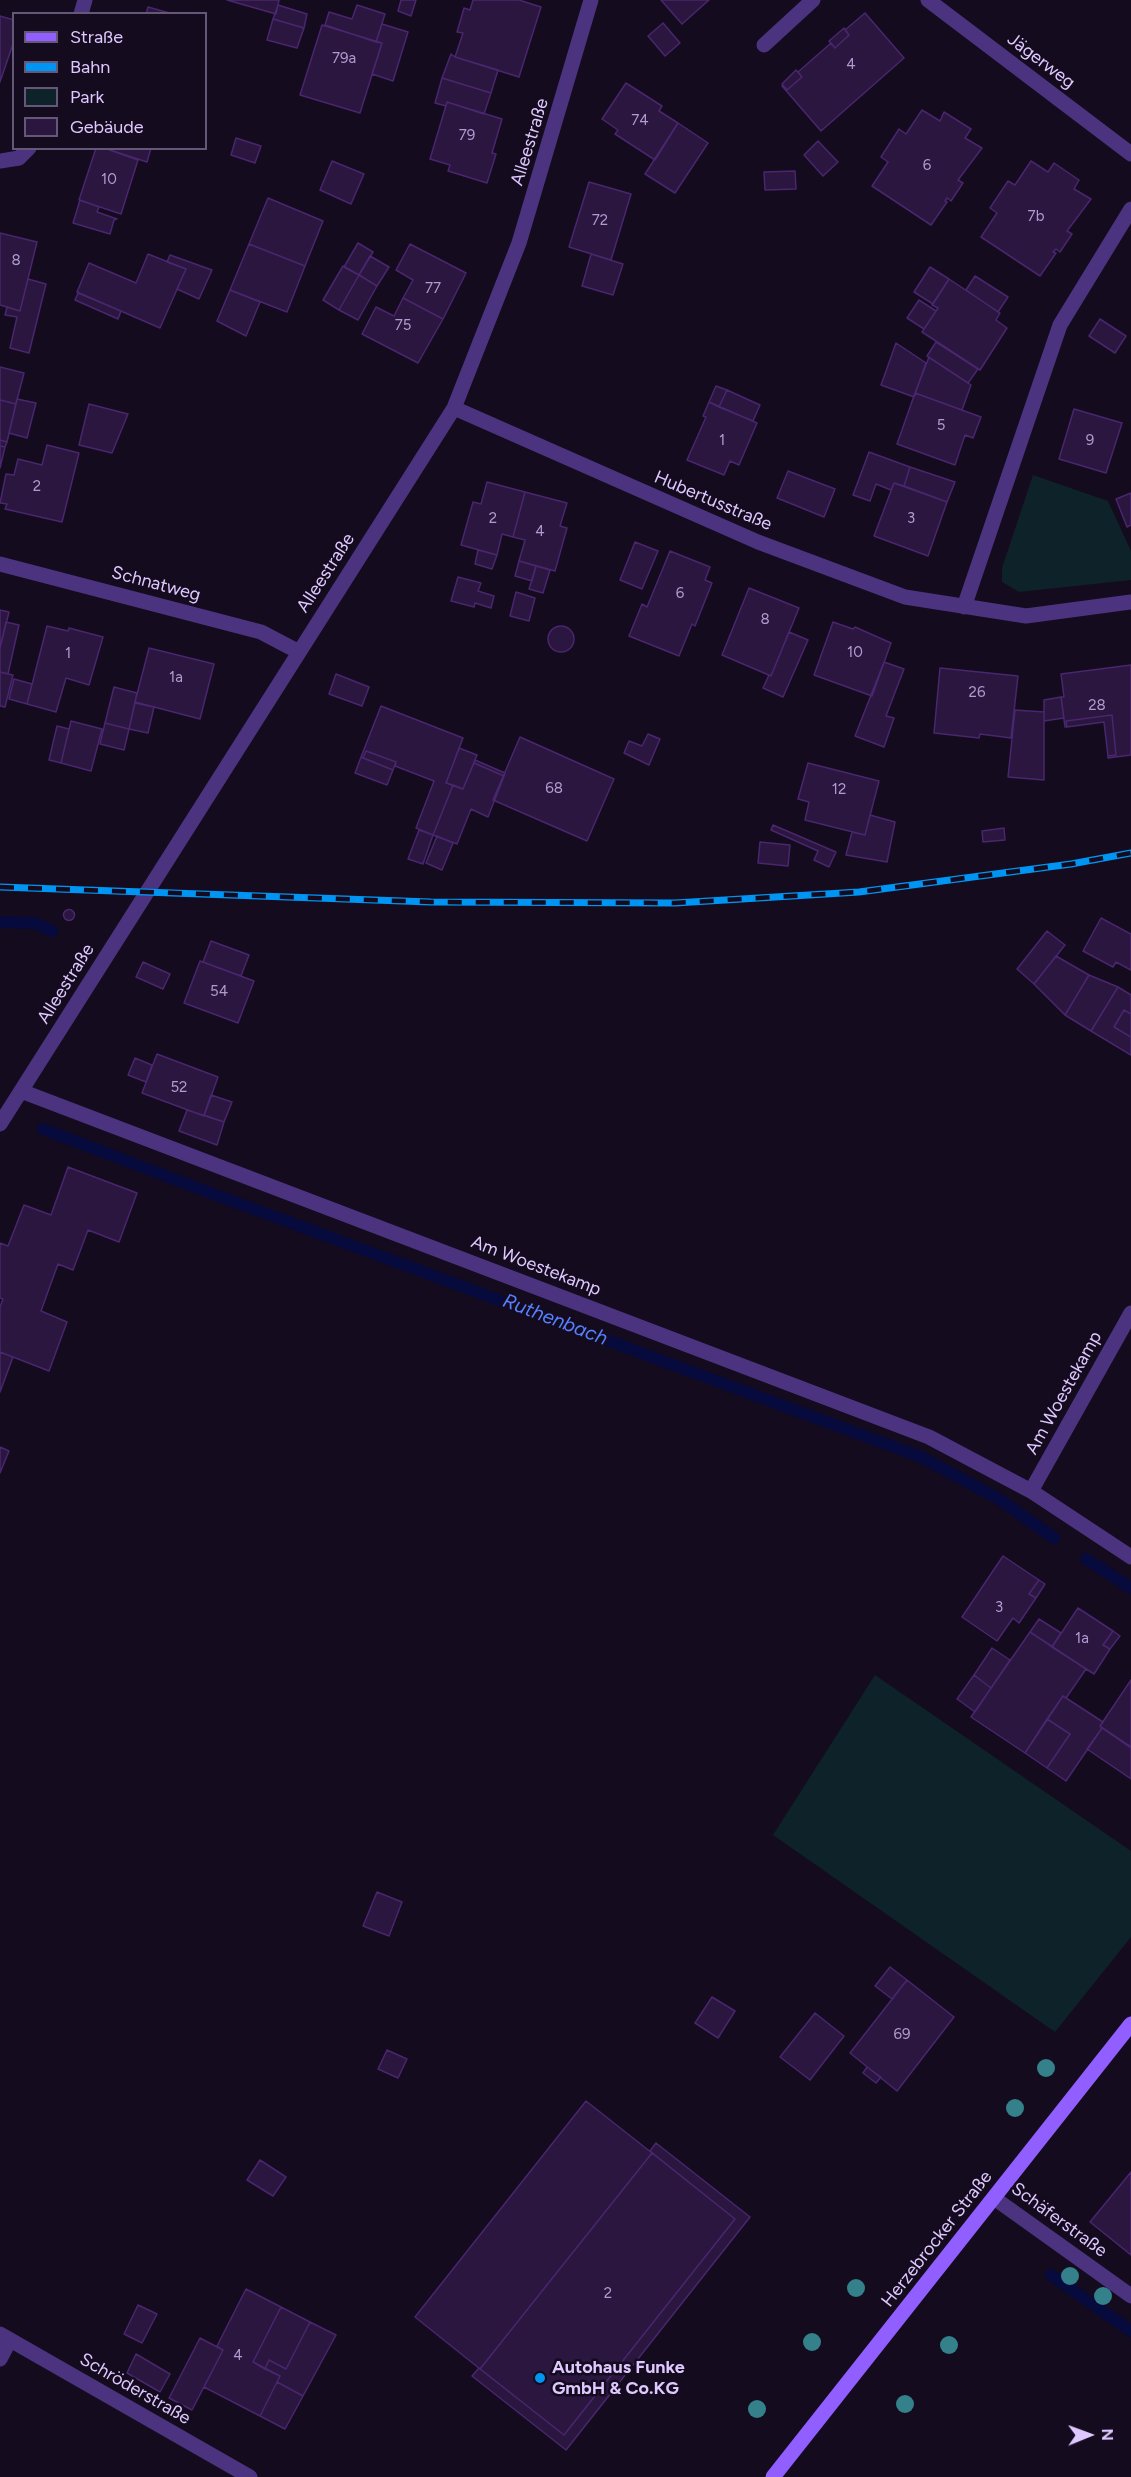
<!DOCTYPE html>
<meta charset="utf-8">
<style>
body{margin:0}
#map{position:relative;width:1131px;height:2477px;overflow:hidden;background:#140b1e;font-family:Figtree,sans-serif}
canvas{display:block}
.legend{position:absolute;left:12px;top:12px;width:195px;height:138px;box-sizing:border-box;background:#140b1e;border:2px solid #655778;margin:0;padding:8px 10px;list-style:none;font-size:18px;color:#dec8ff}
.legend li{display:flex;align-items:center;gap:12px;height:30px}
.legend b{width:30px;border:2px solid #655778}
.north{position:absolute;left:1059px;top:2405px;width:60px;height:60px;-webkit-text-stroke:4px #140b1e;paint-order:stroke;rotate:89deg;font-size:16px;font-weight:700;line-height:24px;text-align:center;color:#dec8ff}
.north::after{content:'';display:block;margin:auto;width:21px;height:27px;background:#dec8ff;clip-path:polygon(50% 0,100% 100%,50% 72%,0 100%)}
</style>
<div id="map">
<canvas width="1131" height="2477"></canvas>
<ul class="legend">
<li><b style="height:8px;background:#915fff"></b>Straße</li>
<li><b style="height:8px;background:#0095f3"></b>Bahn</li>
<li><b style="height:16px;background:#0e2229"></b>Park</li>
<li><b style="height:16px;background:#2b1640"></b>Gebäude</li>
</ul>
<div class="north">N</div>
</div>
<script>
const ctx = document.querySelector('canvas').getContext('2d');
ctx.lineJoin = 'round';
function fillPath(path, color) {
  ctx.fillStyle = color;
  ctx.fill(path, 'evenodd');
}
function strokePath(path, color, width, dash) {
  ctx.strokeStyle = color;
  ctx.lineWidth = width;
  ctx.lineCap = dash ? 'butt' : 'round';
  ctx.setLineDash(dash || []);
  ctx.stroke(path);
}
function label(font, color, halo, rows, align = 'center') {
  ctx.font = font + ' Figtree,sans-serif';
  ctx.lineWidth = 5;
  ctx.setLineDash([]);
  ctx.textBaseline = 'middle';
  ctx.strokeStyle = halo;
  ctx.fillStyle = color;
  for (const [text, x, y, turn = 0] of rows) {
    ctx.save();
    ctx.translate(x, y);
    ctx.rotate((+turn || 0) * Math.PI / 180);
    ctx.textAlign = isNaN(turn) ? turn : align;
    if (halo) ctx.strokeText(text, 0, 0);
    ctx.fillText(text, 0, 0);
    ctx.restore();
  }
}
fillPath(new Path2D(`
 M1033,475L1108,501L1131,551V580L1019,592L1002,582V568Z
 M875,1675L1131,1851V1937L1055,2032L773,1835Z`), '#0e2229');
strokePath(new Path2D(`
 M0,922L35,923L52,931
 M43,1129L200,1189L921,1457L999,1499L1054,1538
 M1086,1559L1131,1588
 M1051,2275L1131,2331`), '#060a3c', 12);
const building = new Path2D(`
 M227,0H279L276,14Z
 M401,0H416L411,16L398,11Z
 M473,0H519L541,7L519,77L455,57L463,33L457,32L464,8L470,10Z
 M661,0H709L682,24Z
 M278,5L307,14L304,28L273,19Z
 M357,5L385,14L376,42L325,25L329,12L352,19Z
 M148,7L173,14H146Z
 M865,13L904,58L821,131L782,86L787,90L802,77L798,72L831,43L835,48L849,35L845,30Z
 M0,16L14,20V41L0,82Z
 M273,19L304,28L297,48L267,40Z
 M663,23L680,43L665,56L648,36Z
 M382,24L408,32L393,81L372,74L382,43L376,42Z
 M322,25L382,43L360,113L300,95Z
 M844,28L849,35L835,48L829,41Z
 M451,54L455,57L498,70L491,93L442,78Z
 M796,70L802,77L787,90L782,84Z
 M442,78L491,93L484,114L447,102L446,106L435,103Z
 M626,83L662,106L659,111L678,123L655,160L615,134L618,130L602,119Z
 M447,102L502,119L492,153L496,154L487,183L448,171L450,165L430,159Z
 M922,110L940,121L944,112L971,129L965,138L982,148L958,180L963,183L951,201L947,198L945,201L947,202L931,225L872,186L888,162L881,157L899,129L906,134Z
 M678,123L708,143L675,193L645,174Z
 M236,138L261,146L255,163L231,155Z
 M818,141L838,162L823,176L804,155Z
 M96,148H104L138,160L121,214L79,200Z
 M104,148H151L147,162Z
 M332,161L364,174L351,204L320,190Z
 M1031,161L1048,172L1054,163L1079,180L1074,189L1091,199L1067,231L1072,234L1060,252L1056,249L1053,252L1056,253L1040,276L981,237L997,213L990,208L1008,181L1015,185Z
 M795,171L796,189L765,190L764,172Z
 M589,182L631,194L611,260L569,247Z
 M268,198L323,221L305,266L249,244Z
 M80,200L99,207L97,212L117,219L114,220L110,234L73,223Z
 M0,233L37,242L20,311L0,305Z
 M358,243L373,252L359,275L344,267Z
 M249,244L305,266L287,312L230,290Z
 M410,244L466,273L443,319L403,298L413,280L396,270Z
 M148,254L186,269L160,328L77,292L89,263L136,283Z
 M591,254L623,264L613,295L582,286Z
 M170,255L212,270L199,299L177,289L186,269L167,262Z
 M370,256L389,267L377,286L359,275Z
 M343,266L359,275L339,310L323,300Z
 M930,267L949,279L933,304L914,292Z
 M359,275L377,286L358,320L339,310Z
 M975,276L1008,297L998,312L966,290Z
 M28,279L46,284L29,353L10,348L17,317L5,315L7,307L20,311Z
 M949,279L1000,313L996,320L1007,328L980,370L922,332L938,308L932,305Z
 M230,290L260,302L246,336L217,321Z
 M78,293L121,311L118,319L75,300Z
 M403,298L443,319L418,363L362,334L376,307L394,316Z
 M919,300L936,311L924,329L907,318Z
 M1100,319L1126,336L1115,353L1089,336Z
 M936,342L978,369L968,383L927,356Z
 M896,343L926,363L914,397L881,385Z
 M929,357L971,385L962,410L915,393Z
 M0,367L24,373L16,404L0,400Z
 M716,386L727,390L719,407L709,402Z
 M727,390L760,405L753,421L719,407Z
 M915,393L981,417L973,438L965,435L955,465L897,444Z
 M17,399L36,403L27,438L9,433Z
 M0,400L16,404L7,442L0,440Z
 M709,402L757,423L739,465L730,461L724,475L687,460L706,417L703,416Z
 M89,404L128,414L112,453L79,445Z
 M1074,409L1122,423L1106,473L1059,459Z
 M0,440L7,442L5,447L0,446Z
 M47,445L79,453L62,522L5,509L7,504L0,503L6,474L14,475L18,459L42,465Z
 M0,446L5,447L0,468Z
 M869,452L910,467L904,486L894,483L891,490L876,484L870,501L853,495Z
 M910,467L955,482L947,502L904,486Z
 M788,471L835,489L824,517L777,498Z
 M487,482L525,492L513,537L502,534L497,555L461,545L473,502L481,504Z
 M894,483L947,502L928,556L874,536Z
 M525,492L567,503L560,526L567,528L555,571L519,561L525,540L513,537Z
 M1131,493V525L1127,527L1116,499Z
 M635,542L658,551L642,589L620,580Z
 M478,550L497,555L492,569L475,564Z
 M670,551L710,567L705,580L712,583L695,626L692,624L679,656L629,636L642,604L647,607Z
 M519,561L536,566L532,581L515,576Z
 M536,566L550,570L543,593L529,589Z
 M458,577L481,583L478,591L494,596L491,608L475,603L474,607L451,601Z
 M749,588L799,608L771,676L722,655Z
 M516,592L535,598L529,621L510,616Z
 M0,610L9,612L0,648Z
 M6,622L19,625L8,674L0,672V648Z
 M833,622L853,629L855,627L891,643L872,696L814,675Z
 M47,626L68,631L69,628L103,637L89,685L66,678L56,712L27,704Z
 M548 639a13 13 0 1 1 26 0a13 13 0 1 1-26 0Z
 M789,632L808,640L783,697L763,688L769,675L771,676Z
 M149,648L214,664L200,719L135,702Z
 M884,662L904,669L886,716L894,718L884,747L855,736Z
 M1131,665V755L1108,758V756L1116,755L1112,715L1066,721L1067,727H1065L1061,697H1064L1061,674Z
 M940,668L1018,676L1011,738L980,734L979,738L934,733Z
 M0,672L13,675L5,707L0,706Z
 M336,674L369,687L362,706L329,694Z
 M14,679L32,684L27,704L9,699Z
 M114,687L137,693L129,729L105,723Z
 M1061,697L1064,718L1044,721V700Z
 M135,703L154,707L148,733L129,729Z
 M381,706L463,738L446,783L453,785L433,835L416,828L434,781L395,766L396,762L366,751L363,758L361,757Z
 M1015,710L1044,712V780L1008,777Z
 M1112,715L1116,755L1108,756L1104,722L1067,727L1066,721Z
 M71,721L102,729L91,771L61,763Z
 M105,723L129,729L124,750L100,744Z
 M57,726L69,729L61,763L49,760Z
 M648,734L660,739L649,765L624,753L629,741L642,746Z
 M520,737L614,779L587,841L493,800Z
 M459,748L477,755L463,789L446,783Z
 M366,751L396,762L393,770L363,758Z
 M361,757L393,770L387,785L355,773Z
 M475,760L505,773L504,776L474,763Z
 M474,763L504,776L488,817L471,809L457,844L433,835L453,785L463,789Z
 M808,763L879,781L865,835L805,820L809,802L798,799Z
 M870,815L895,822L887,862L846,855L852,832L865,835Z
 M773,825L836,852L829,867L814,860L818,851L771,830Z
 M1004,828L1005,840L983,842L982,831Z
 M419,830L433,835L423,864L408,859Z
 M437,836L453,843L442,870L426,863Z
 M760,842L790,845L788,866L758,863Z
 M63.5 915a5.5 5.5 0 1 1 11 0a5.5 5.5 0 1 1-11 0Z
 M1101,918L1131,934V970L1116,962L1113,967L1083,951Z
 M1047,931L1065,945L1034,984L1017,969Z
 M211,941L249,955L241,976L203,962Z
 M1056,956L1089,975L1065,1015L1034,984Z
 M200,961L254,981L238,1023L184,1003Z
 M143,962L170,974L163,989L136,977Z
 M1089,975L1118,987L1091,1031L1065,1015Z
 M1118,987L1131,995V1014L1124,1010L1114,1027L1131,1037V1055L1091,1031Z
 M1124,1010L1131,1014V1037L1114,1027Z
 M157,1054L218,1077L204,1116L142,1093Z
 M135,1058L152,1065L146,1082L128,1075Z
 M211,1095L232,1102L224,1122L204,1115Z
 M187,1110L224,1122L217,1145L179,1131Z
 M68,1167L137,1193L119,1242L88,1230L73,1270L58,1264L41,1311L67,1322L49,1371L0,1352V1307L3,1299L0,1298V1243L8,1246L24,1205L51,1215Z
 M0,1352L13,1357L0,1392Z
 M0,1447L9,1451L0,1473Z
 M1003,1556L1039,1580L1029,1594L1036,1598L1019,1623L1013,1618L997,1641L962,1617Z
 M1039,1580L1045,1584L1036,1598L1029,1594Z
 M1078,1608L1113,1631L1103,1645L1110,1649L1094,1674L1052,1647Z
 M1039,1619L1061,1633L1052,1647L1030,1632Z
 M1113,1631L1120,1636L1110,1649L1103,1645Z
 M1030,1632L1086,1669L1066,1698L1063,1696L1025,1753L971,1717Z
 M992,1648L1010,1660L991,1688L974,1675Z
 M974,1675L991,1688L975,1712L957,1699Z
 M1131,1680V1747L1100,1726Z
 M1063,1696L1103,1722L1100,1726L1102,1728L1066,1781L1047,1768L1070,1734L1047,1719Z
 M1047,1719L1070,1734L1047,1768L1025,1753Z
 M1102,1728L1131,1748V1779L1087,1749Z
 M377,1892L402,1902L389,1936L363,1926Z
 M890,1967L907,1980L892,1999L875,1986Z
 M907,1980L954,2017L897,2091L850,2053Z
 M712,1997L735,2011L718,2038L695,2023Z
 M815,2013L844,2036L810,2080L780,2057Z
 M387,2050L407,2059L398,2078L378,2069Z
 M867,2067L881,2077L876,2083L863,2073Z
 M586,2101L652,2153L480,2369L415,2317Z
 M656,2143L750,2217L566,2450L472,2376L479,2368L564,2435L735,2219L650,2151Z
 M652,2153L735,2219L564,2435L480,2369Z
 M260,2160L286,2177L273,2196L247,2180Z
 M1131,2172V2255L1090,2222Z
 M246,2289L281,2307L253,2362L280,2376L260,2416L204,2387L223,2350L217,2346Z
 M138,2305L157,2314L142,2343L124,2334Z
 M281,2307L310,2322L286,2369L269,2360L265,2369L253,2362Z
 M310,2322L336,2335L303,2396L277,2382L280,2376L265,2369L269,2360L286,2369Z
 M200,2338L223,2350L192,2410L169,2398Z
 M136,2354L170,2374L160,2392L127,2373Z
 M277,2382L303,2396L285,2429L260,2416Z`);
fillPath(building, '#2b1640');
strokePath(building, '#49266e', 1.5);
strokePath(new Path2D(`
 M764,45L813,0`), '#4c3380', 15);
strokePath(new Path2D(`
 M928,0L1131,154
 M81,14L85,0
 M0,161L19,158L29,148
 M454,408L758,542L905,597L1026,616L1131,602
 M0,564L261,632L299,652
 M964,607L1060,325L1131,209
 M21,1091L929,1437L1031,1491L1131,1557
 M0,1124L454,408L519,243L591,0
 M1031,1491L1131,1313
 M994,2198L1131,2296
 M0,2334L250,2477
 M0,2359L10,2340`), '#4c3380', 15);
strokePath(new Path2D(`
 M773,2477L1131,2024`), '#915fff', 15);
const rail = new Path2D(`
 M0,887L431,902L675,903L859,892L1071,864L1131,853`);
strokePath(rail, '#0095f3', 7);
strokePath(rail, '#140b1e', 4.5, [14]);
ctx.fillStyle = '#34808b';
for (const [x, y] of [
 [1046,2068],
 [1015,2108],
 [1070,2276],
 [856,2288],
 [1103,2296],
 [812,2342],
 [949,2345],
 [905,2404],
 [757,2409]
]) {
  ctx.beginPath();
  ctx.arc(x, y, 9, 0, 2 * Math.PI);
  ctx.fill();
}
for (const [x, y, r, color] of [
 [540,2378,6,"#0095f3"]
]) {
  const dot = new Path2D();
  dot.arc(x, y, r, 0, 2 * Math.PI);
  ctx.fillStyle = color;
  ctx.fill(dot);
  strokePath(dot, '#140b1e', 2);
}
label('15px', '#b19ccf', null, [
 ["79a",344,59],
 ["4",851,65],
 ["74",640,121],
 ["79",467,136],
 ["6",927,166],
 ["10",109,180],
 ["7b",1036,217],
 ["72",600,221],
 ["8",16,261],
 ["77",433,289],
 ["75",403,326],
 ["5",941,426],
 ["1",722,441],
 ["9",1090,441],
 ["2",37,487],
 ["2",493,519],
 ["3",911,519],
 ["4",540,532],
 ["6",680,594],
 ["8",765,620],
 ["10",855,653],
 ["1",68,654],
 ["1a",176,678],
 ["26",977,693],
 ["28",1097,706],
 ["68",554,789],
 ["12",839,790],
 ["54",219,992],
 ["52",179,1088],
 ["3",999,1608],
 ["1a",1082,1639],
 ["69",902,2035],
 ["2",608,2294],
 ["4",238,2356]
]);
label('18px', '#dec8ff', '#140b1e', [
 ["Jägerweg",1041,61,37],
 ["Alleestraße",530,142,-73],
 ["Hubertusstraße",713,501,23],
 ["Alleestraße",326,573,-57],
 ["Schnatweg",156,584,15],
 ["Alleestraße",66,984,-58],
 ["Am Woestekamp",536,1266,21],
 ["Am Woestekamp",1064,1393,-61],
 ["Schäferstraße",1059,2220,36],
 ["Herzebrocker Straße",937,2239,-52],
 ["Schröderstraße",135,2389,30]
]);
label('bold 18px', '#dec8ff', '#140b1e', [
 ["Autohaus Funke",552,2368],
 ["GmbH & Co.KG",552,2389]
], 'left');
label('italic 20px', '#5680ff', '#140b1e', [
 ["Ruthenbach",555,1320,21]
]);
</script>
